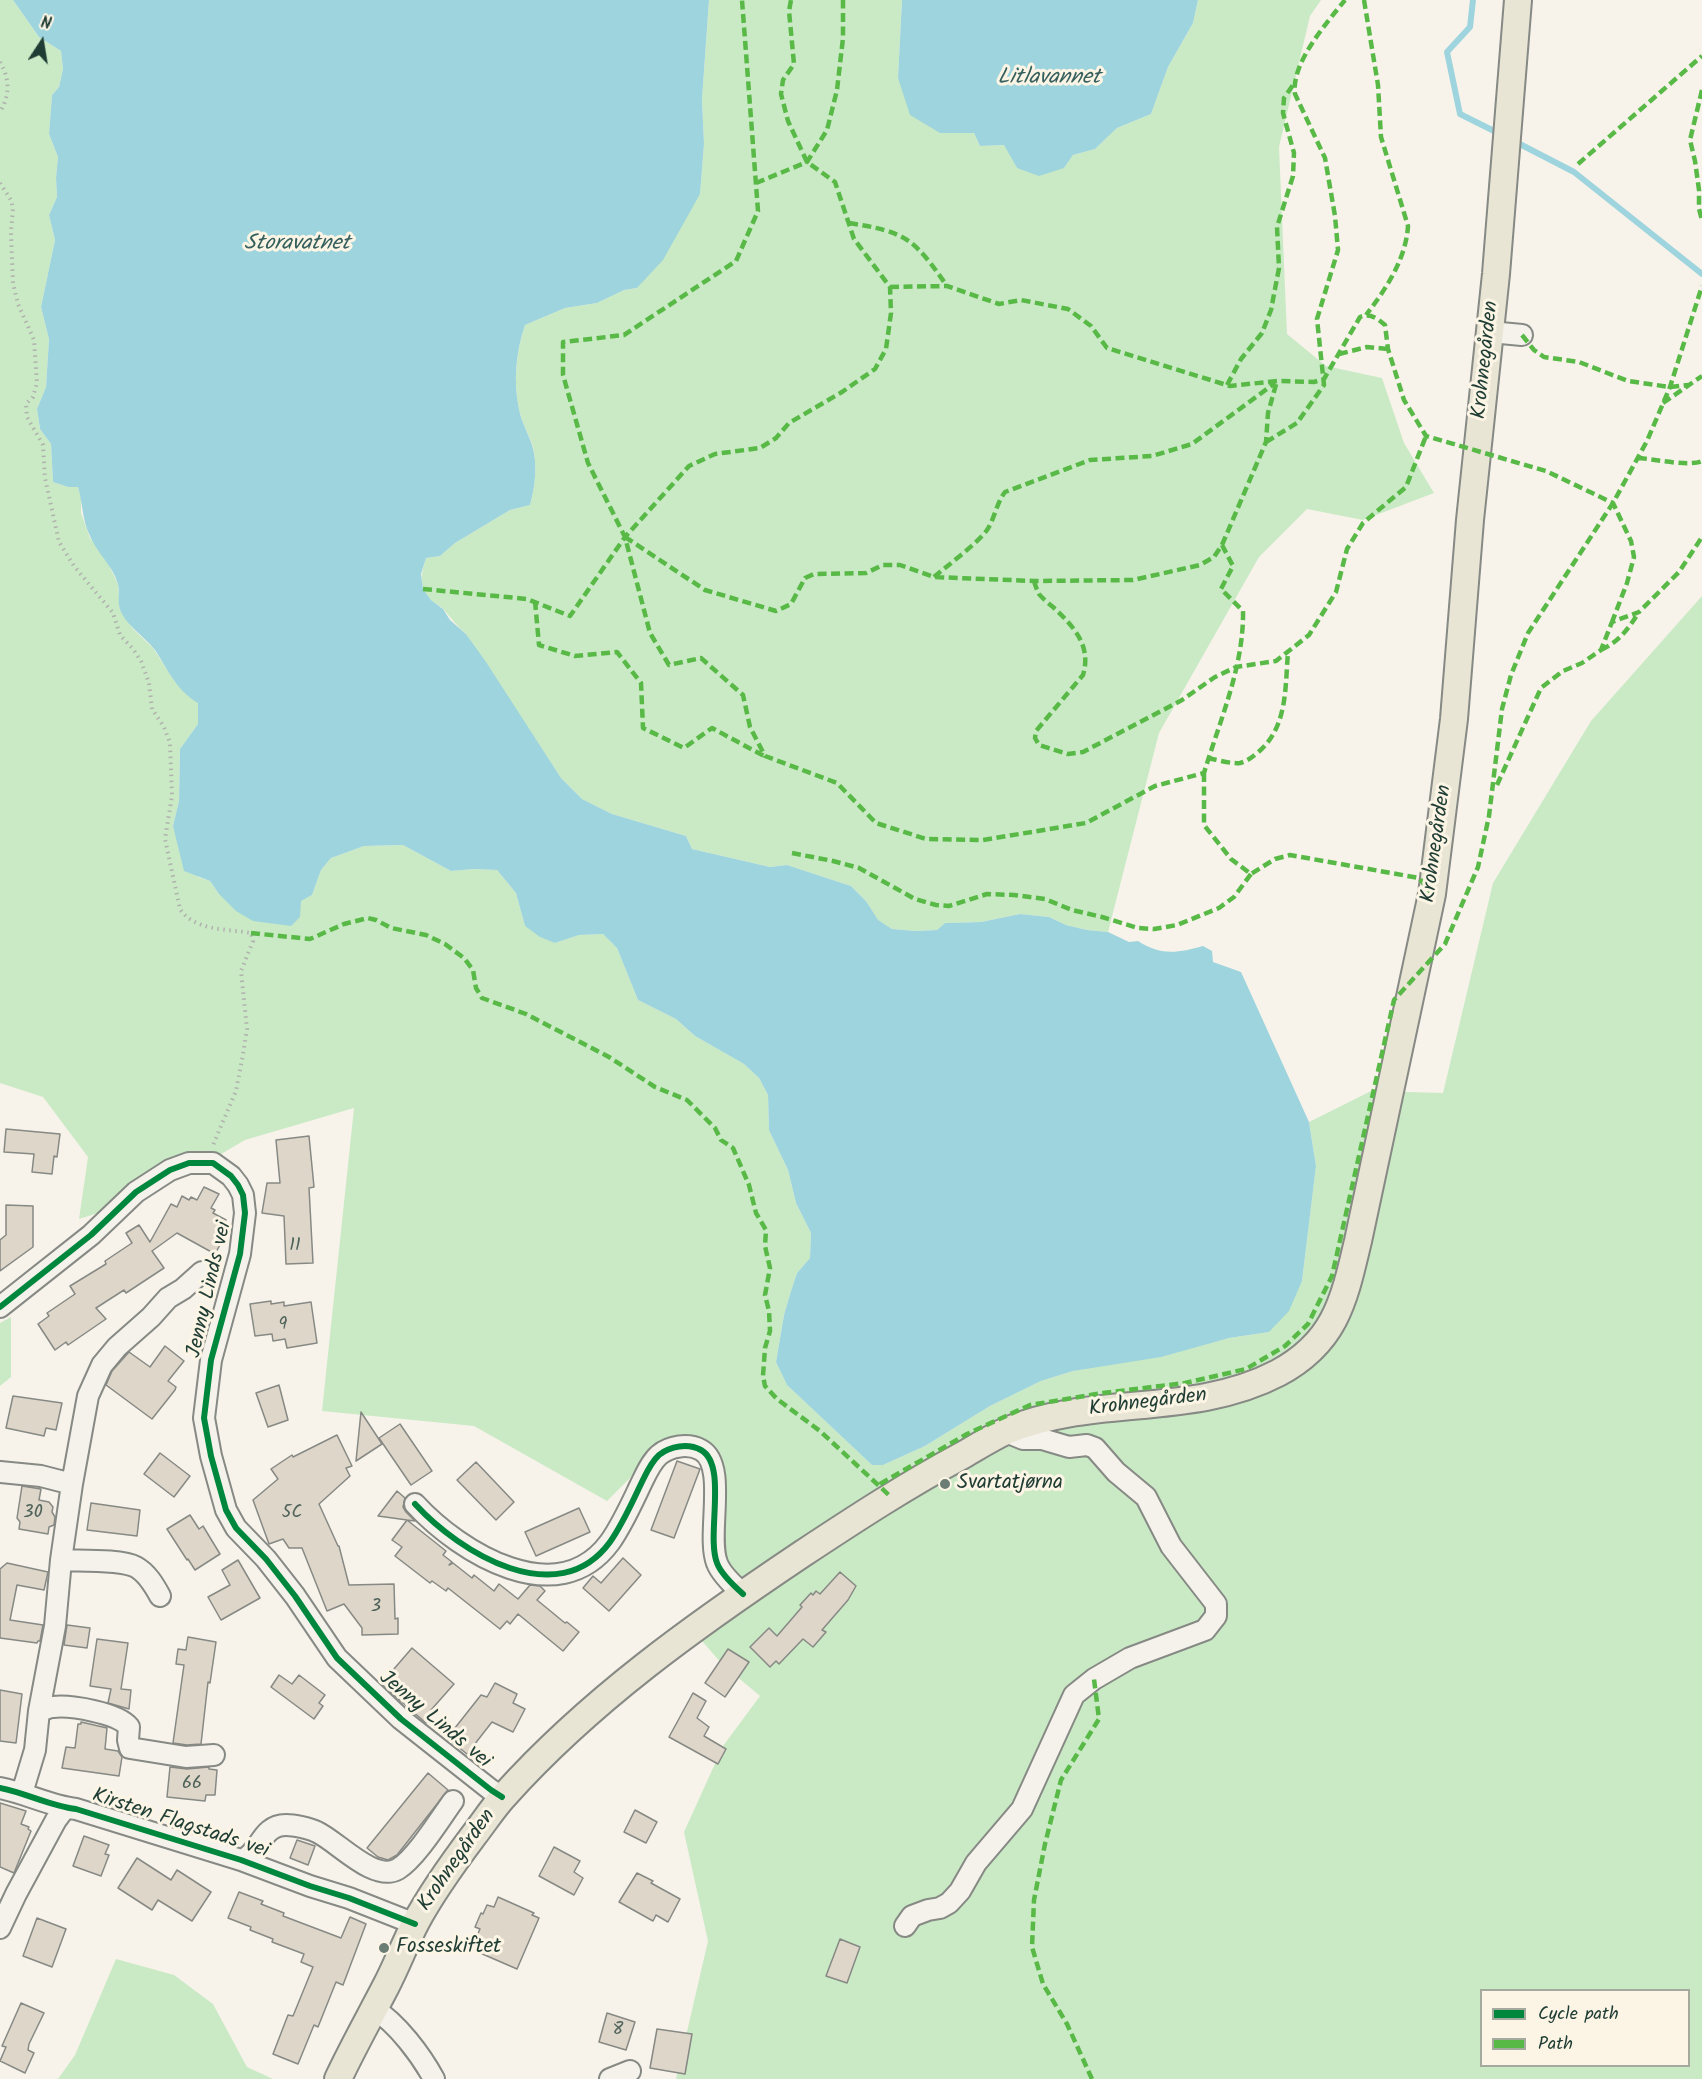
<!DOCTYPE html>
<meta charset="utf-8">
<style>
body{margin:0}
#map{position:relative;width:1702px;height:2079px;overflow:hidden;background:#f7f3ea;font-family:Kalam,sans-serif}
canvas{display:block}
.legend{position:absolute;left:1480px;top:1989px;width:210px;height:78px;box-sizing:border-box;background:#fcf5e5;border:2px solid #a4ab9e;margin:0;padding:8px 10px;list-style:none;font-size:18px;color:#1f3d34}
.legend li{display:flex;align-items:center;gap:12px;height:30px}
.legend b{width:30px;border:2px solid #a4ab9e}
.north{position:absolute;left:12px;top:12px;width:60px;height:60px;-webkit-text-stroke:4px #fcf5e5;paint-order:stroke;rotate:12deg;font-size:16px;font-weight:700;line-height:24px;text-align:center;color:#1f3d34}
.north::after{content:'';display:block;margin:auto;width:21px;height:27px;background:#1f3d34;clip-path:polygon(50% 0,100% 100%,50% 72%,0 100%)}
</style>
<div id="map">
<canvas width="1702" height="2079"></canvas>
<ul class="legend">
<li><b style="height:8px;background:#00873e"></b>Cycle path</li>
<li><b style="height:8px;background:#58b947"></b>Path</li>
</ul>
<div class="north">N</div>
</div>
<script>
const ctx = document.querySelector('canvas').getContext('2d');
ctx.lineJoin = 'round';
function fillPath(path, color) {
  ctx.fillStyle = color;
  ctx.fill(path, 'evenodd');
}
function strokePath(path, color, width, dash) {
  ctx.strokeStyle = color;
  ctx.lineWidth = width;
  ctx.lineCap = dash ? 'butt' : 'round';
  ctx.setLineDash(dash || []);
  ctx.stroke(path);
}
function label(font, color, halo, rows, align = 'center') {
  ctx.font = font + ' Kalam,sans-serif';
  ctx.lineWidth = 6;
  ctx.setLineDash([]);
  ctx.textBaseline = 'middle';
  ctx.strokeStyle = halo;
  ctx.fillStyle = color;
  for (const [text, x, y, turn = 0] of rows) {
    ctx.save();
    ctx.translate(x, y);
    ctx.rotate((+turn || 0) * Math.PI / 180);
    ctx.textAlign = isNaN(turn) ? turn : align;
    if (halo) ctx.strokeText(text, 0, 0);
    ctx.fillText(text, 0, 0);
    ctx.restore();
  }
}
fillPath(new Path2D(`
 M0,0H13L39,37L61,51L63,69L59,87L52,95L49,134L58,157L56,178L57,197L49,215L55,240L41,307L49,339L46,387L37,409L40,429L51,444L53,482L68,487H78L81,498V513L90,538L105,557L118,584L120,610L133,629L153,648L174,680L198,703V724L180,749L179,801L173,826L198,877L210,881L219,894L300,901L312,895L321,870L331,858L364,846L403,845L451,871L474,869L497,870L516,893L525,926L555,943L579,935L603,934L617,948L638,1000L676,1019L695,1036L744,1064L759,1078L768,1095L769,1130L788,1170L796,1203L811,1233L810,1258L797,1273L791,1291L784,1315L776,1362L787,1385L872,1465H883L925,1446L990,1406L1041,1381L1073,1371L1229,1338L1269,1332L1302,1281L1316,1166L1309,1122L1371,1091L1443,1093L1493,883L1591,721L1702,596V2079H676L708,1941L684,1832L723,1746L760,1696L722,1664L702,1641L726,1578L712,1445L655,1453L607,1501L474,1426L322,1411L354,1108L245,1140L146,1198L79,1219L88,1157L43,1097L0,1083ZM1482,1990H1688V2066H1482Z
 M709,0H902L898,78L940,133H974L980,146L1005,145L1017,168H1064L1073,155L1095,149L1117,128L1151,114L1168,67L1193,23L1198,0H1321L1310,16L1279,147L1287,334L1326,366L1382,378L1404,443L1434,493L1363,520L1307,509L1259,557L1159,733L1108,932L1087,930L1066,925L1049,917L1020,914L981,922L945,923L937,930L916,931L892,929L878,921L866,901L851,886L787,865L770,867L692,849L686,836L612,814L582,799L561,778L466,634C457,626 451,618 444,610C441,606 436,604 432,601C418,588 421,574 426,558L440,556L455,543L510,510L530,505C535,486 538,463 532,444C528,433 521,421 519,409C513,381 516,353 525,325L565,308L597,303L624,290L637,288L700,194L704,144L702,99Z
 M11,1317V1377L0,1386V1323Z
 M116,1959L174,1975L213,2004L247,2067L273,2079H58L75,2055Z`), '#caeac6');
fillPath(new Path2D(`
 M13,0H709L702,99L704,144L700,194L663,260L637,288L624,290L597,303L565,308L525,325C516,352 513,381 519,409C521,421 528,433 532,445C538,464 535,487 530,505L510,510L455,543L440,556L426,558L421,574L423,589L431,600L443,609L450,620L466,634L486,662L561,778L582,799L612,814L686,836L692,849L770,867L787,865L851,886L866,901L878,920L892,929L916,931L937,930L945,923L981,922L1020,914L1049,917L1066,925L1087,930L1108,932L1129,942L1138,941C1161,956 1178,953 1203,946L1212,951L1213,962L1241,972L1309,1122L1316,1166L1302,1281L1289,1311L1269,1332L1229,1338L1161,1357L1073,1371L1041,1381L990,1406L925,1446L883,1465H872L787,1385L776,1362L784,1315L791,1291L797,1273L810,1258L811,1233L796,1203L788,1170L769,1130L768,1095L759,1078L744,1064L695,1036L676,1019L638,1000L617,948L603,934L579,935L555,943L540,937L525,926L516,893L497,870L474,869L451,871L403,845L364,846L331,858L321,870L312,895L301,901L300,917L291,926L253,921L236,911L219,894L210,881L184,871L173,826L179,801L180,749L198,724V703C177,691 168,670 155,650C144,636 129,628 121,612C117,604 120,593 118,584C113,566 97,553 90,536C82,520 83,504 78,487H68L53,482L51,444L40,429L37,409L46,387L49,339L41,307L55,240L49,215L57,197L56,178L58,157L49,134L52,95L59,87L63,69L61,51L39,37Z
 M902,0H1198L1193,23L1168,67L1151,114L1117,128L1095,149L1073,155L1064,168L1039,176L1017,168L1004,145L980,146L974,133H940L910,115L898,78Z`), '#9ed4dd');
strokePath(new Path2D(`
 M1473,0L1470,27L1447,52L1460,114L1500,134
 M1512,140L1574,172L1702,274`), '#9ed4dd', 6);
const building = new Path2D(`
 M6,1129L60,1134L57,1157L54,1156L52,1174L32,1172L34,1154L4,1152Z
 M309,1136L314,1187L309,1188L313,1263L286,1264L284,1216L262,1213L267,1183H280L276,1140Z
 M204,1187L219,1194L211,1208L215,1210L213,1213L226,1220L220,1231L226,1234L215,1254L177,1233L152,1251L164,1268L126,1293L124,1290L96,1308L106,1319L68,1345L66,1342L55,1350L38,1324L49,1316L47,1313L75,1294L70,1286L106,1264L105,1261L132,1243L126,1233L139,1225L150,1242L171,1204L177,1207L182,1196L189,1200L191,1197L197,1200Z
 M6,1205L33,1206V1247L0,1271V1240L6,1235Z
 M271,1301V1304L284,1302V1306L311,1302L317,1343L287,1348L285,1339L273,1341L272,1334L255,1336L250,1304Z
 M165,1346L184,1361L168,1381L176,1387L175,1390L152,1419L106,1385L112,1371L129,1352L150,1367Z
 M279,1385L288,1420L268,1427L256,1393Z
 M13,1396L62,1403L56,1430L46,1428L44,1436L6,1428Z
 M361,1412L382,1444L356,1461Z
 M400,1424L432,1471L411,1485L379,1438Z
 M337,1435L352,1466L346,1468L350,1476L319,1504L338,1546H339L349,1585L394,1584L395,1619L398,1618V1634L362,1635V1628L344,1604L327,1611L302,1548H289L283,1539L269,1544L253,1500L278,1479L271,1469L292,1455L293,1457Z
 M160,1453L190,1476L174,1497L144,1474Z
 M677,1461L700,1469L674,1538L651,1530Z
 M476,1462L514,1502L496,1520L457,1480Z
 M22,1486L41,1489L39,1500L49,1502L53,1507L52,1512L55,1517L54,1525L49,1527L48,1534L19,1529L20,1522L17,1518Z
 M397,1491L405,1498L403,1507L406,1512L415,1521L407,1520L446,1551L443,1555L452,1562L449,1565L453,1563L472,1578L474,1575L494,1591L499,1584L518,1599L530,1585L540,1586L545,1591L537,1600L565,1623L567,1622L579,1632L563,1651L518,1614L510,1624L507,1621L500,1629L448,1588L446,1591L432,1581L430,1583L395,1556L402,1547L392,1540L407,1520L378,1516Z
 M91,1503L140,1510L137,1536L87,1530Z
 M579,1508L590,1532L536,1556L525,1532Z
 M190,1515L199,1529L203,1526L220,1554L195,1570L188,1559L187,1560L167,1529Z
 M623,1558L641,1575L609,1611L583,1588L593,1576L601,1583Z
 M238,1560L260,1598L221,1620L208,1597L230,1585L222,1570Z
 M7,1563L48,1572L44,1590L17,1585L10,1620L43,1625L40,1641H38L37,1643L0,1638V1569Z
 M840,1572L856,1586L848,1600L822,1630L826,1632L813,1647L803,1639L779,1664L776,1661L770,1667L750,1647L769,1628L777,1636L802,1607L800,1605L811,1593L813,1595L816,1591L820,1594Z
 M67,1625L90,1628L87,1648L64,1645Z
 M188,1637L216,1642L210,1683L208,1682L201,1744L187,1745L173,1743L184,1665L176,1664L178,1649L186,1650Z
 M97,1639L128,1643L121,1689L131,1690L129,1709L108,1703L111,1689L90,1686Z
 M412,1648L454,1684L431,1710L435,1713L426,1723L381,1684Z
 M728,1649L749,1662L725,1697L705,1683Z
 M279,1675L292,1684L299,1675L325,1695L319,1703L323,1706L314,1719L271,1687Z
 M495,1683L517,1694L513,1703L525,1709L513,1732L492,1722L467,1754L447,1738L481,1695L487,1697Z
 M0,1690L22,1694L16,1743L0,1741Z
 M693,1693L706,1701L697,1718L709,1727L704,1736L726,1749L718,1764L669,1737Z
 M81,1722L107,1728L105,1749L118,1751L122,1757L119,1776L62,1768L66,1747L75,1748L78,1724H81Z
 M170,1767L187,1769L209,1767V1769L217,1770L215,1795H206L205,1801L167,1797Z
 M428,1773L448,1790L397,1855L388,1860L378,1857L367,1848Z
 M0,1803L26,1811L21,1824L29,1827L28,1829L31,1831L14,1873L0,1867Z
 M635,1810L657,1822L646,1843L624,1832Z
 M84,1836L109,1845L105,1854L109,1855L101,1876L73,1866Z
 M297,1840L315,1846L308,1865L290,1858Z
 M554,1847L580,1861L574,1872L583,1878L574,1895L539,1876Z
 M137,1858L171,1880L177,1870L211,1892L192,1921L158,1900L152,1910L118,1888Z
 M637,1873L653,1881L651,1883L680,1899L668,1922L656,1915L653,1921L619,1902Z
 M239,1892L263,1901L261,1904L284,1913L283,1916L341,1938L350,1917L366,1924L343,1985L336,1982L318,2027L314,2025L298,2064L273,2054L288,2015L293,2016L313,1967L301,1962L304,1954L272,1942L273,1939L250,1930L251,1927L228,1918Z
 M498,1897L534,1913L532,1915L539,1918L517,1969L471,1949L480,1929L475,1927L481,1913L483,1914L487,1905L494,1907Z
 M37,1918L66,1929L52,1967L23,1956Z
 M840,1939L860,1947L847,1983L826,1976Z
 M21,2003L44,2013L29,2044L28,2050L34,2053L25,2073L0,2061L6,2047L2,2046Z
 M607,2013L635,2022L626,2050L599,2042Z
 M657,2029L692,2034L685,2074L650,2068Z`);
fillPath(building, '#dfd6ca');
strokePath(building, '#868984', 1.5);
const minor = new Path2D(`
 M1490,332L1522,335
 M0,1307L91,1235L136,1192L170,1170L189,1163H213L231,1176L238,1185L243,1195L245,1213L240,1254L211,1360L204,1418L211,1456L226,1510L236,1528L266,1559L295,1596L337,1658L401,1719L491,1790L502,1797
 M0,1472L41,1476L72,1484
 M415,1504C460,1553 558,1613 610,1542C622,1525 631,1505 640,1486C645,1476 650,1463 659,1455C670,1446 688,1443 701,1450C728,1465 706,1535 717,1563C721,1574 734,1586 743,1594
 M61,1560C79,1561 121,1559 136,1567C147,1573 154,1585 160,1596
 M39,1711C44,1710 49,1707 53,1707C71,1705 118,1713 129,1727L128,1740L130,1748L186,1757L214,1755
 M0,1788C26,1793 50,1806 76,1809L241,1860L310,1886L349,1898L415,1924
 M22,1793L35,1750L39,1711L55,1626L61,1560L72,1484L88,1396L102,1365L117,1347L151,1317L168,1298L183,1289L202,1272
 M241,1860C261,1854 260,1825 286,1825C294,1825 309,1828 317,1832C337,1841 374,1883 398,1869C416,1858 440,1819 453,1801
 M905,1926L912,1916L928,1910L940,1908L949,1903L960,1891L976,1863L1022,1809L1074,1695L1094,1679L1130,1658L1205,1630L1216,1616V1604L1171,1546L1146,1497L1116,1472L1095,1448L1087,1445L1069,1447L1042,1439H1023L1006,1432
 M0,1928L16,1894L56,1820L65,1808
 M374,2009C397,2023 421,2055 434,2079
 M610,2079L630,2071`);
const major = new Path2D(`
 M338,2079C353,2047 370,2017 386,1986C397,1965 405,1943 416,1922C432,1892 453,1863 474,1835C484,1822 493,1808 504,1796C590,1700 696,1625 802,1554C855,1519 907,1485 963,1455C977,1447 991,1438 1006,1431C1093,1394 1192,1418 1278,1373C1336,1342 1344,1300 1358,1241L1432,894L1454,719L1470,520L1496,274L1518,0`);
strokePath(minor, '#868984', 24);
strokePath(major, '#868984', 30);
strokePath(new Path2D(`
 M0,62C10,79 10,95 0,112
 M0,183L11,200L13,208L11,232L13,283L18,304L34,340L37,383L33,397L26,404L27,417L43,445L45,478L59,542L74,566L113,613L120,635L133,649L141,661L149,683L152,709L164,727L170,743L172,796L165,839L180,909C194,931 228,929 251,933L253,941L241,971L247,1029L242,1060L236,1091L213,1145`), '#b0b2ad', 4, [1.5, 4.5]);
strokePath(minor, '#f5f2ec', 20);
strokePath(major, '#e9e5d5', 26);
strokePath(new Path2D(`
 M1364,0L1378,85L1381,137L1408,226C1406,259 1386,289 1366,315
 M1702,90L1690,140L1695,161L1699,190V209L1702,220
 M1578,164L1702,56
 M756,183L807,162L827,130L837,90L843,38V0
 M849,223C907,232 914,239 947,286
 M890,287L947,286L999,304L1021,300L1068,309L1091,326L1107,348L1230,386L1277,381L1314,382L1324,379L1360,317C1370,313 1377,318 1385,325L1388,349L1404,400L1426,436L1546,471L1613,503L1631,541L1634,557L1627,583L1612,622
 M1522,335L1534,350L1544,357L1579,362L1628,381L1670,387L1688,385
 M1339,354L1367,347L1388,349
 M1227,385L1241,359L1262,333L1271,310L1279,268L1277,227L1293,176L1294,153L1283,113L1284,98L1293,85
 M1663,403L1702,376
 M1266,442L1297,423L1324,385L1317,319L1338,250L1335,216L1325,158L1295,94C1291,63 1326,24 1345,0
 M1638,458C1655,459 1688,467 1702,461
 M625,537L705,590L776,611L791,604L805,578L814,574L866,573L883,565H900L934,577L1034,581L1133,580L1200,565L1214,557L1222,545L1233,566L1221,589L1243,611C1244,666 1220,720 1204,773L1155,786L1086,823L983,840L926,839L876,823L837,783L765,756L750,727L743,695L701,658L669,665L650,633L625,537L588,463L563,375V342L624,335L736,261L758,211L742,0
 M1222,545L1266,442L1268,413L1277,381
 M934,577C948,565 978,543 987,530C995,518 996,504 1005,492L1090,460L1152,456L1192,444L1275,383
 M1034,581C1035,585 1037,590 1039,594C1042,598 1048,603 1053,607C1073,626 1092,645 1083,675L1036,731L1035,738L1039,745L1068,754L1083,752L1182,700L1215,677L1236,667L1276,661L1309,635L1336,592L1347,549L1363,523L1406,487L1426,436
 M423,589L527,599L570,616L625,537L689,466L715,454L760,448L776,438L789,423L842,392L875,369L886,349L891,313L890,287L854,239L835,182L807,162L788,121L781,94L783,80L794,64L789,11L791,0
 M535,601L539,645L575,656L617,652L641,683L643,728L684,748L712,728L764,756
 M1601,650C1620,641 1628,629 1639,612
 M1208,758C1218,760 1231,764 1240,763C1247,761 1251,758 1256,754C1288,729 1285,688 1288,652
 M1204,773V825L1231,859L1251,874L1275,859L1290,855L1419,878L1432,894
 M1497,785L1541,688L1563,671L1582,663L1601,650L1612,622L1639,612L1679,572L1702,537
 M792,853L833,861L859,868L915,899L936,905L949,906L987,894L1014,895L1045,899L1072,910L1102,917L1138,928L1154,929L1177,925L1219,908L1234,897L1251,874
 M251,933L310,939L344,924L368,918L376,920L391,928L426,935L445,944L464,958L473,970L476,988L482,998L526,1014L609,1057L655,1087L687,1100L715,1128L721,1140L733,1148L749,1185L756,1213L766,1230L765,1246L770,1268L765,1295L769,1311L770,1331L765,1348L763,1376L765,1386L777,1399L820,1431L890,1496
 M880,1484L967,1434L1030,1405L1103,1393L1185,1383L1246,1369L1285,1346L1308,1324L1332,1276L1394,1000L1445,944L1478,867L1489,816L1502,709L1511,675L1528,633L1613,503L1647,441L1670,387L1702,286
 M1092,2079L1067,2024L1043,1984L1032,1947L1034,1900L1045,1844L1061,1780L1099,1719L1094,1679`), '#58b947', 4.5, [9, 4.5]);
strokePath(new Path2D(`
 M0,1307L91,1235L136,1192L170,1170L189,1163H213L231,1176L238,1185L243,1195L245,1213L240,1254L211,1360L204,1418L211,1456L226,1510L236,1528L266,1559L295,1596L337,1658L401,1719L491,1790L502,1797
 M415,1504C460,1553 558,1613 610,1542C622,1525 631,1505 640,1486C645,1476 650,1463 659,1455C670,1446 688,1443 701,1450C728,1465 706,1535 717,1563C721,1574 734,1586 743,1594
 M0,1788C26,1793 50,1806 76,1809L241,1860L310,1886L349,1898L415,1924`), '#00873e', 6);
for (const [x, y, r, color] of [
 [945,1484,6,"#6b7d74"],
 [384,1948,6,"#6b7d74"]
]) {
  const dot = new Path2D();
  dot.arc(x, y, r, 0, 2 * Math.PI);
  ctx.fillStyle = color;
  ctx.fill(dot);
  strokePath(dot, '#fcf5e5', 2);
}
label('18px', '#4f635a', null, [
 ["11",295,1247],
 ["9",283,1326],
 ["30",33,1514],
 ["5C",292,1514],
 ["3",376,1608],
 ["66",192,1785],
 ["8",618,2031]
]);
label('21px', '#1f3d34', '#fcf5e5', [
 ["Krohnegården",1487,360,-84],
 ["Krohnegården",1438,844,-82],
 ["Jenny Linds vei",211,1290,-77],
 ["Krohnegården",1148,1404,-7],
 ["Jenny Linds vei",434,1721,40],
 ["Kirsten Flagstads vei",180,1825,18],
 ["Krohnegården",458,1861,-55]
]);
label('21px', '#1f3d34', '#fcf5e5', [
 ["Svartatjørna",957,1484],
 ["Fosseskiftet",396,1948]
], 'left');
label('italic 22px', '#355f5d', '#fcf5e5', [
 ["Litlavannet",1049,79],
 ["Storavatnet",297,245]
]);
</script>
